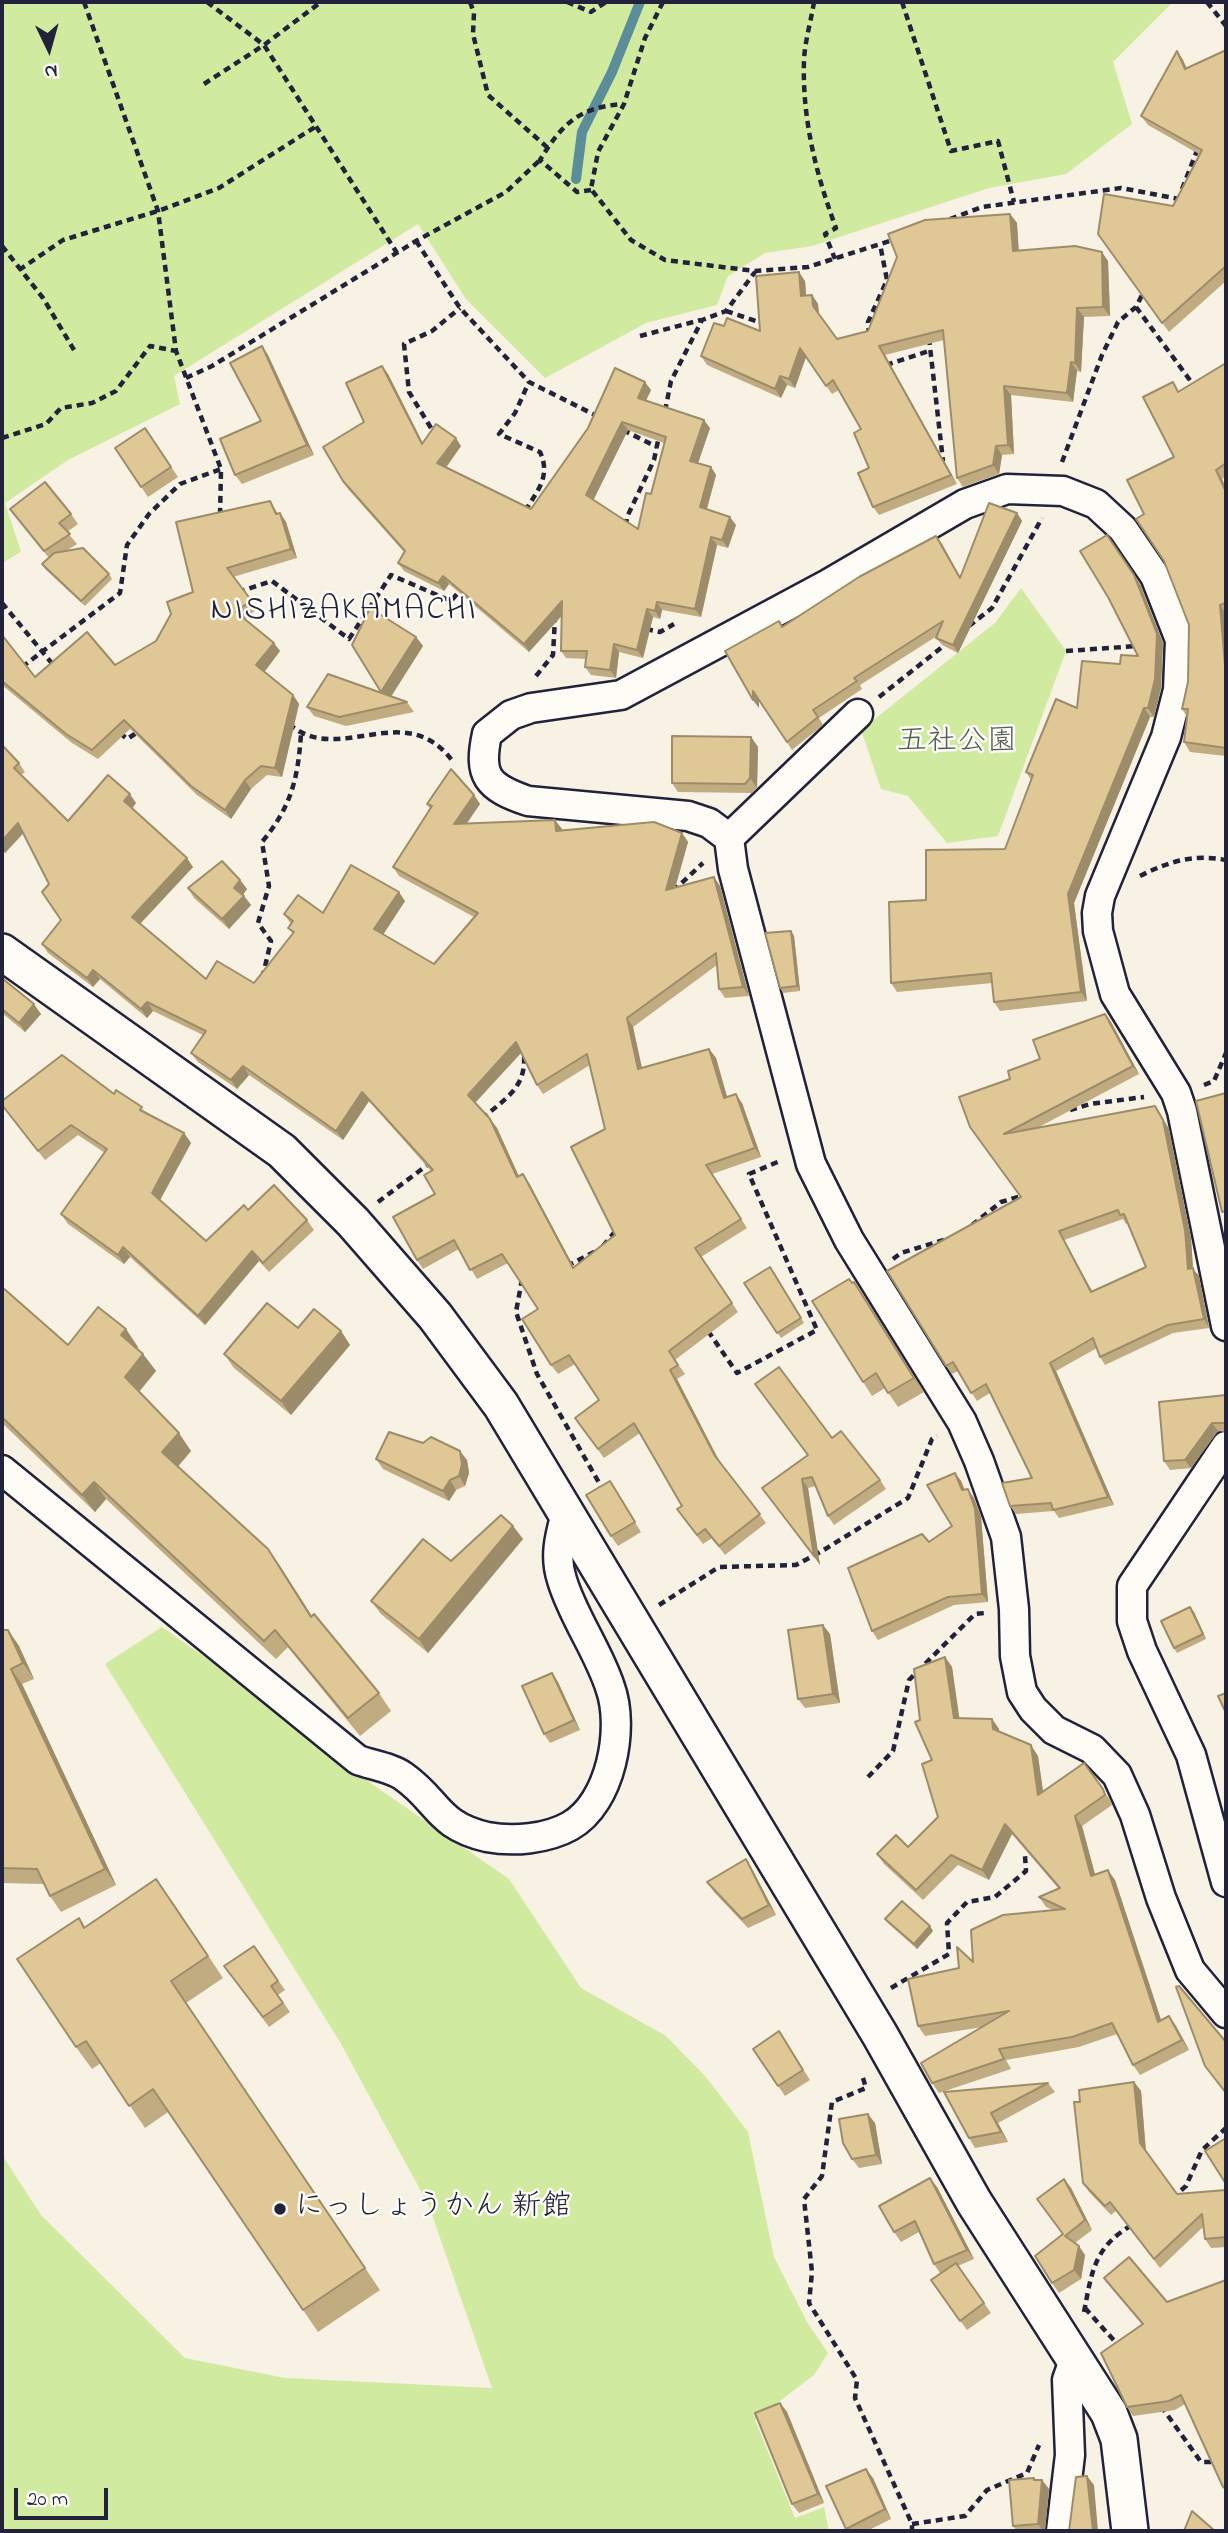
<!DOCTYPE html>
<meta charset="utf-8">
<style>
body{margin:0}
#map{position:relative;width:1228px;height:2533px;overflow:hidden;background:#f7f2e4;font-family:"Indie Flower",sans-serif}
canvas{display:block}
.frame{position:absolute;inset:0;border:4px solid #22223b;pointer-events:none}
.north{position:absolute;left:14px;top:14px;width:70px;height:70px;-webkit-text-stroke:5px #fdfcf7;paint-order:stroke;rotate:175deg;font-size:19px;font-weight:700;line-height:28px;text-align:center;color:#22223b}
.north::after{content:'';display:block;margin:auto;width:24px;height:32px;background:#22223b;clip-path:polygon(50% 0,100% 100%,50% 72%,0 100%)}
.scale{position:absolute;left:14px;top:2488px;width:94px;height:32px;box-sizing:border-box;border:4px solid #22223b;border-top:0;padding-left:9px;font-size:21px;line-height:24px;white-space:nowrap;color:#22223b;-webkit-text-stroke:5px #fdfcf7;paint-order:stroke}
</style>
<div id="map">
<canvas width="1228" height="2533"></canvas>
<div class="frame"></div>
<div class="north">N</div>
<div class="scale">20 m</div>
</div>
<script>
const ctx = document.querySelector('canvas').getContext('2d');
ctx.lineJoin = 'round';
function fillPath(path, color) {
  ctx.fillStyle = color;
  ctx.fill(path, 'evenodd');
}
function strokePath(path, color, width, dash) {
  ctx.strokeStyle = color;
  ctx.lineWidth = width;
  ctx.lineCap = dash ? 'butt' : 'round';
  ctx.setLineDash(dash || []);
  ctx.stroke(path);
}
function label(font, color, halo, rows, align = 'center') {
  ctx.font = font + ' "Indie Flower","Klee One",sans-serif';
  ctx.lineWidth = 5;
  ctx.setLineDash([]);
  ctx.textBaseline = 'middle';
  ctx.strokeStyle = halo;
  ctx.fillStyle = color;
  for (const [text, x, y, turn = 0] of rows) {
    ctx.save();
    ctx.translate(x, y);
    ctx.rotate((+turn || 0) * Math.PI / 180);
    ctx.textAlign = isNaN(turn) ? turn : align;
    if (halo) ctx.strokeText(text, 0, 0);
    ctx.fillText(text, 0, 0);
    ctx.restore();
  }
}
fillPath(new Path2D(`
 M2,2H1173L1113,62L1132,124L1066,174L989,188L812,246L765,253L728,276L717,305L646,323L545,378L466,299L418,224L174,376L180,404L68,460L5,503L21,552L2,563Z
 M1021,588L1066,651L998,836L947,843L908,796L881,789L861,730L995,623Z
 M162,1627L249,1688L372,1784L509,1879L581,1988L666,2036L706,2077L748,2132L774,2257L807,2322L828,2353L814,2375L755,2420L795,2518L824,2507L829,2531H2V2155L41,2215L185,2358L285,2378L492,2388L429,2206L340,2042L105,1664Z`), '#d0eaa0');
strokePath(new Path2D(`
 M576,179L582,132L612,72L640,2`), '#5c8d9a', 10);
const minor = new Path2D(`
 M729,838L858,714
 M1226,1326L1182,1111L1176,1093L1115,994L1098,931L1097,913L1100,896L1166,737L1178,690L1180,640L1155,576L1123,529L1096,504L1063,491L1007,489L965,504L828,584L621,695L531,708L511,715L487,734C478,776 487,787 528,801L688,816L709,823L729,838L733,869L811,1164L849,1240L962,1422L979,1461L1006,1537L1014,1609L1015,1656L1022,1692L1033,1709L1054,1730L1092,1749L1117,1775L1135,1815L1161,1898L1190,1970L1226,2013
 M1226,1446L1132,1586V1621L1142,1651L1191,1755L1226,1882
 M2,1470L358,1760C372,1765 392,1768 403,1776C439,1801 436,1825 487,1837C513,1842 547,1839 570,1826C611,1803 625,1728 610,1687C598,1650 573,1617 562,1580C554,1556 560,1536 566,1513
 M1061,2531L1070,2455L1067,2380L1074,2360`);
const tertiary = new Path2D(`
 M2,952L282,1151L353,1222L435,1316L501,1405L880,2035L974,2202L1109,2413L1119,2439L1130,2531`);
strokePath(minor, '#22223b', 33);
strokePath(tertiary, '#22223b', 40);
strokePath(new Path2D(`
 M84,2L158,211L176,351L221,469L220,518
 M207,2L264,45L397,253
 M470,2L474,13L473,34L488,95L548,148
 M567,2L591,12L606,2
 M663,2L645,38L624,104L598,152L591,189L631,240L665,260L755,271L808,267L896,239
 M814,2C811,21 805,41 804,60C802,119 816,174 836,228L825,234L835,259
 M902,2L951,151L998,141L1014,202
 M1207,2L1226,26
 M204,84L264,45L321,2
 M1182,189L1198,148
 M591,190L577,192L540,160C562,124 579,107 623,104
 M950,219L982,207L1121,188L1179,199
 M416,241L460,308L529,382L597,416
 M2,246L43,298L74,350
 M19,270L63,240L158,211L219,188L315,127
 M1136,307L1195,387
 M726,311L756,321
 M869,335L868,322L887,280L880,244
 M640,336L701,320
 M929,338L943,461
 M886,365L929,351
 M186,378L212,366L416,241L506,192L540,160
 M665,411L671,381L702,320L726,311L755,272
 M431,428L409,392L404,344L432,331L460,308
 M623,430L657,447
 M2,438L46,424L61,408L92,403L116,391L150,346L176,351
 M1062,462L1102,355L1118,322L1136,307L1143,293
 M525,511C538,490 551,476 540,452L499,434L515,413L529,382
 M626,526L627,517L654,460L659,436
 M238,592L272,581L349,639L391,575L451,601L462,588
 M2,603L55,667
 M969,626L992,608L1042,518
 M646,629L660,632L674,624
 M1066,651L1137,646
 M22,667L120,593L127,545L149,514L180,484L221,469
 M536,676L553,655L555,618
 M879,697L946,644
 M289,724C340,768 405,695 454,763
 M120,733L127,739L138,732
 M1140,876C1170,861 1193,854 1226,860
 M673,891L703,863
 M265,977L263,975L271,941L258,923L269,886L262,842C291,807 298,779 301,734
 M1204,1085L1214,1081L1226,1053
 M1070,1110L1090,1104L1144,1097
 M482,1119C505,1098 526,1089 524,1055
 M378,1202L430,1163
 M972,1225L1001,1202L1025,1195
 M603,1246L618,1228
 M893,1259L901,1253L947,1239
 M567,1266L596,1251
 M522,1279L516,1312L537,1374L602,1488L599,1489
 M708,1331L737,1373L817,1330L749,1174L780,1161
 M659,1605L719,1567L796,1565L822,1551L908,1498L932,1439L937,1436
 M868,1777L893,1751L909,1680L975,1614L985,1613
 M891,1988L949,1954L947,1923L967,1902L995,1897L1026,1871L1025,1856L1031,1850
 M863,2078L866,2088L832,2102L822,2176L804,2199L812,2272L809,2303L857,2380L855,2398L912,2524V2531
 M1172,2198L1186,2186L1202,2150L1226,2128
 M1085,2308L1118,2345
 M1084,2312C1092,2271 1094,2246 1134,2224
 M1161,2406L1201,2462H1226
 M912,2524L965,2516L987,2490L1027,2473L1039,2445`), '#22223b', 4.5, [7, 5]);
strokePath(minor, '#fdfcf7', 28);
strokePath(tertiary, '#fdfcf7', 35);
fillPath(new Path2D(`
 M1177,51L1183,60L1187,69L1226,53V281L1169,332L1098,234L1173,206L1199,154L1148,125L1141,116Z
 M1010,214L1017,223L1019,251L1108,261L1110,316L1084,317L1081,372L1077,371L1073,402L1011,395L1014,454L1002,455L999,474L963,487L957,478L944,340L885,355L957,484L879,515L873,507L869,468L861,429L839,390L832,394L806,357L795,388L787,385L781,398L707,365L701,356L724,326L760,331L805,281L806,295H812L818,304L819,314L837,339L868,331Z
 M262,346L268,355L314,455L242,484L235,475L261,421Z
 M1226,363V476L1222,479L1226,488V756L1190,752L1184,742L1187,717L1182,709L1188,682L1189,625L1164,561L1144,514L1174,457L1180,391Z
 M388,374L423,443L461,446L446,468L531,509L651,390L646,401L710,428L698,463L711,467L716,475L707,509L736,525L728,548L717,545L701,617L662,610L660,619L653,617L643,658L619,652L616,678L591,675L585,667L586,659L566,658L561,651L562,615L529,652L449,584L444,591L404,571L398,563L404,552L348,489L343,481L364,422ZM628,430L664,443L651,494L638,529L593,500Z
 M145,428L178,477L148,497L115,448Z
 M270,501L278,514L280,513L286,522L297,558L233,577L257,609L245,619L280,651L264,671L293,695L299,704L282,777L267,775L251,789L231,819L197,795L130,729L98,759L72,743L2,685V635L35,677L115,665L156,641L193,592Z
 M10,509L71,514L78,524L67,532L77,544L66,551L109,574L112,579L85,606L45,569L42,564L49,558Z
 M1017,513L1022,521L958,653L942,645L936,638L937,636L860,685L862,689L819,718L823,725L792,750L759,699V708L753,700L779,621L783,627L942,544L960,577Z
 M1140,584L1163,643L1161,688L1154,717H1150L1074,903L1087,1001L1000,1011L994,1002L992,983L897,992L891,983L926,900L1005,849L1031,780L1026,772L1077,708L1120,664L1138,656Z
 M416,637L423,646L391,697L407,702L414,712L346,726L314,716L307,707L383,694Z
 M751,737L758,747L757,788L752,793L678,792L672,783Z
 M2,745L19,763L25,772L21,775L68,821L136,803L132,808L193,867L140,924L206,979L254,983L293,934L288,928L291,924L284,914L323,913L405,901L383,934L434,964L474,917L399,876L393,867L430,809L427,804L474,795L480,804L467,823L562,829V830L682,833L688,842L675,888L720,886L749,996L725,998L719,989L717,965L633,1027L642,1068L709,1049L716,1058L727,1097L742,1103L761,1157L712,1174L747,1228L701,1257L738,1312L675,1360L685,1374L677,1379L720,1462L766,1523L725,1555L712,1538L703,1544L683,1518L682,1506L640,1433L604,1458L575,1418L599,1400L575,1364L558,1374L551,1365L538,1309L508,1263L477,1279L459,1249L423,1269L417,1260L435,1194L431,1171L369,1101L343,1140L249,1075L237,1089L198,1062L191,1053L203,1035L153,1011L147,1018L100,979L93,987L48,953L42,944L61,920L49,884L23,834L5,853L2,850ZM521,1052L537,1085L543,1094L590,1065L605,1129L615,1235L574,1267L529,1183L519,1176L497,1128L490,1119L475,1103Z
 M240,880L247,889L243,895L251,905L229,929L194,898L188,888Z
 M791,931L794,936L800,991L783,993L780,988Z
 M2,981L41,1014L25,1032L2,1013Z
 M1105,1014L1111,1022L1139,1074L1037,1128L1161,1115L1169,1129L1191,1238L1193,1269L1199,1276L1209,1328L1173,1333L1105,1365L1100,1357L1097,1348L1056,1371L1114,1505L1059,1518L1054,1511L1016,1514L1010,1506L1032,1478L990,1393L977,1401L958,1371L952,1374L946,1366L1021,1197L970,1127L1010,1079ZM1123,1219L1126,1224L1128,1223L1146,1267L1092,1292L1064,1240Z
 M114,1094L184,1133L191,1143L160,1200L206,1241L248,1210L307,1220L314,1230L269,1272L259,1261L205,1325L130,1257L124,1264L68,1224L61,1214L105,1153L78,1135L45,1160L2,1105Z
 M774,1272L804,1323L781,1338L744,1283Z
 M854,1282L924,1392L898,1407L885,1388L872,1396L863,1382L852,1283Z
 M2,1287L68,1345L138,1347L137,1348L143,1354L156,1371L139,1392L191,1451L178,1466L280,1566L312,1616L379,1693L391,1711L360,1736L288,1647L276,1659L106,1499L95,1512L2,1423Z
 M341,1331L350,1345L291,1415L234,1368L224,1354Z
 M1226,1395V1432L1218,1431L1191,1468L1170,1470L1164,1461Z
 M832,1438L880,1480L886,1489L834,1525L828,1516L816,1486L808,1488L820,1565L762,1488Z
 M376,1459L467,1460L469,1473L465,1486L456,1490L449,1501L383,1469Z
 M955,1473L961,1481L965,1490L974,1498L981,1517L988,1602L954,1605L878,1640L872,1631L929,1542L952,1526Z
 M610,1481L641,1532L618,1546L611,1536Z
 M513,1526L523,1539L428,1653L381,1614L371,1601L451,1561Z
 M1194,1612L1206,1639L1177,1653L1174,1648Z
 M2,1630H8L19,1646L34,1679L22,1684L116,1885L61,1912L50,1896L44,1884L2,1883Z
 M830,1634L840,1703L805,1708L798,1699Z
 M945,1657L952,1667L959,1719H992L999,1729V1732L1038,1756L1043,1792L1084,1763L1110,1800L1112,1805L1082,1826L1095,1874L1115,1880L1161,2020L1169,2016L1176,2026L1189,2050L1140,2075L1133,2065L1117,2034L1079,2047L1006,2060L1011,2069L939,2093L932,2083L983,2027L925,2036L918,2026L959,1968L973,1962L1053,1910L1046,1907L1039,1897L1058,1888L1012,1834L989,1880L958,1865L923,1900L884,1864L877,1854L908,1847L938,1817L932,1760L920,1720Z
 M552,1673L558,1682L580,1730L550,1743L544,1734Z
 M746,1859L752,1869L776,1915L748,1928L714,1892L707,1882Z
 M172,1901L223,1978L186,2003L380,2290L318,2332L168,2112L145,2128L101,2063L92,2069L76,2047L79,1918L85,1927Z
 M885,1919L933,1931L917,1949L889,1924Z
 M254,1946L285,1990L278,1995L290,2012L269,2027L224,1966Z
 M779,2031L810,2080L785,2096L753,2049Z
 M1134,2082L1141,2091L1146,2152L1177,2194L1226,2190V2247L1211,2248L1205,2239L1203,2227L1160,2268L1116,2211L1111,2215L1089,2192L1083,2183L1080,2102Z
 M1048,2083L1055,2092L998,2123L1008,2142L975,2148L969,2138L944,2092Z
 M875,2123L882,2164L859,2168L852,2159Z
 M1064,2179L1071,2188L1092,2230L1075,2243L1085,2255L1081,2279L1059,2293L1052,2283L1063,2234Z
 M937,2187L974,2259L958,2266L991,2313L967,2330L931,2280L940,2273L934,2264L919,2232L901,2242L894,2232Z
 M1104,2278L1167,2302L1226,2280V2492L1223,2487L1185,2404L1175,2410L1133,2416L1127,2407L1142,2324Z
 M780,2403L787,2412L824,2503L799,2513L792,2504Z
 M873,2478L891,2519L867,2531H847L846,2529Z
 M1034,2478L1035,2480H1042L1049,2489L1045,2531H1017L1013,2526Z`), '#c1ac81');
fillPath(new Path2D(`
 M1177,51L1183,60L1191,79L1185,69Z
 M1010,214L1017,223L1019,260L1013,251Z
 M1102,252L1108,261L1110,316L1103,307Z
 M799,272L805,281L807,305L801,296Z
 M812,295L818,304L819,315L813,306Z
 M1077,308L1084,317L1081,372L1075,363Z
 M262,346L268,355L314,455L307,445Z
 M879,346L885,355L957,484L951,475Z
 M800,348L806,357L795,388L789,379Z
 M1071,362L1077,371L1073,402L1067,393Z
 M382,366L388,374L427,452L422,444Z
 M780,376L787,385L781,398L775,389Z
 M645,382L651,390L643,406L638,398Z
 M1004,386L1011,395L1014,454L1008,445Z
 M704,420L710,428L696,469L690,461Z
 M622,422L628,430L592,503L586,495Z
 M456,438L461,446L443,471L437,463Z
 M996,446L1002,455L999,474L993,465Z
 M711,467L716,475L705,515L700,507Z
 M1216,470L1222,479L1226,488V492Z
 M280,513L286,522L297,558L291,549Z
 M1017,513L1022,521L958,653L953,645Z
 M730,517L736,525L728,548L722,540Z
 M1107,535L1140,584L1163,643L1161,688L1154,717L1148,708L1155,679Z
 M936,536L942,544L965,586L960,578Z
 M711,537L717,545L701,617L695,609Z
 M443,576L449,584L444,591L438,583Z
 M562,601L568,609L529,652L524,644Z
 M657,602L662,610L660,619L655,611Z
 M1220,605L1226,614V666L1225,665Z
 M647,609L653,617L643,658L637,650Z
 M416,637L423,646L388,701L381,692Z
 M274,643L280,651L263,674L256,665Z
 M614,644L619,652L616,678L610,670Z
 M753,691L759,699V708L753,700Z
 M293,695L299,704L282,777L275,768Z
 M1144,708L1150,717L1074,903L1087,1001L1081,992L1068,894Z
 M751,737L758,747L757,788L750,778Z
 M245,780L251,789L231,819L225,810Z
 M130,794L136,803L131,810L124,801Z
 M474,795L480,804L460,833L454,824Z
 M555,820L562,829V840L556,831Z
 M18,823L24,832L5,853L2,848V841Z
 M682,833L688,842L672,899L666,890Z
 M187,858L193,867L138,926L132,917Z
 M714,877L720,886L749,996L743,987Z
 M240,880L247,889L241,897L234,888Z
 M399,892L405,901L381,938L374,929Z
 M244,896L251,905L229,929L222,919Z
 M791,931L794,936L800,991L797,986Z
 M93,970L100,979L93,987L87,978Z
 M147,1002L153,1011L147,1018L141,1009Z
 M34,1004L41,1014L25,1032L19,1023Z
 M1105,1014L1111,1022L1139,1074L1133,1066Z
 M627,1018L633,1027L644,1078L638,1069Z
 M516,1042L523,1051L474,1104L468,1095Z
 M709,1049L716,1058L730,1107L724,1098Z
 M243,1066L249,1075L237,1089L231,1080Z
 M362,1092L369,1101L343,1140L336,1131Z
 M736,1094L742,1103L761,1157L755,1148Z
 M1155,1106L1169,1129L1191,1238L1193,1269L1199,1276L1209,1328L1204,1319L1188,1269Z
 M490,1119L497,1128L523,1186L517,1177Z
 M184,1133L191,1143L159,1202L152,1193Z
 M523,1174L529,1183L579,1277L573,1268Z
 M1059,1231L1064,1240L1097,1300L1091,1292Z
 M123,1247L130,1257L124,1264L118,1255Z
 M252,1251L259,1261L205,1325L198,1316Z
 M854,1282L864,1296L924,1392L914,1378Z
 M126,1329L138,1347L133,1353L121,1335Z
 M341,1331L350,1345L291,1415L281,1401Z
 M143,1354L156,1371L137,1394L125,1377Z
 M1050,1363L1056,1371L1114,1505L1108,1497Z
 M670,1370L677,1379L721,1465L715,1456Z
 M1212,1423L1218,1431L1191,1468L1185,1460Z
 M179,1433L191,1451L175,1470L162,1452Z
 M460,1451L467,1460L469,1473L465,1486L459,1476Z
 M955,1473L961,1481L968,1499L962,1490Z
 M802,1479L808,1488L820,1565L814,1556Z
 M450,1480L456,1490L449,1501L443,1491Z
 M94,1482L106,1499L95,1512L82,1495Z
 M968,1489L974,1498L981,1517L988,1602L982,1594Z
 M513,1526L523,1539L428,1653L419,1639Z
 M268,1549L280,1566L323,1634L311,1617Z
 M1190,1607L1194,1612L1206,1639L1203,1634Z
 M823,1625L830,1634L840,1703L833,1694Z
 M8,1630L19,1646L34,1679L23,1663Z
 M945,1657L952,1667L961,1729L954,1718Z
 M11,1669L22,1684L116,1885L105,1869Z
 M552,1673L558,1682L580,1730L574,1720Z
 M992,1719L999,1729L1000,1739L993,1729Z
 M1031,1745L1038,1756L1045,1805L1038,1795Z
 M1075,1816L1082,1826L1098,1886L1091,1876Z
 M1005,1824L1012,1834L989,1880L982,1870Z
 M746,1859L752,1869L776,1915L769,1905Z
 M1108,1870L1115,1880L1165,2032L1158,2022Z
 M930,1926L933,1931L917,1949L914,1944Z
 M1169,2016L1176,2026L1189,2050L1182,2040Z
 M1134,2082L1141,2091L1146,2152L1140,2143Z
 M991,2113L998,2123L1008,2142L1001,2132Z
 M868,2114L875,2123L882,2164L876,2155Z
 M930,2178L937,2187L974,2259L967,2250Z
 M1064,2179L1071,2188L1092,2230L1085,2220Z
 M1079,2246L1085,2255L1081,2279L1074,2270Z
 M780,2403L787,2412L824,2503L818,2494Z
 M866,2469L873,2478L891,2519L885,2509Z
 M1087,2476L1094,2485L1098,2531H1093Z
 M1042,2480L1049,2489L1045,2531H1043L1038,2524Z`), '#9d8c69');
const building = new Path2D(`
 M1177,51L1185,69L1224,51L1226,53V266L1162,323L1098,234L1104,194L1173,206L1202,150L1141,116Z
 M1010,214L1013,251L1075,246L1102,252L1103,307L1077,308L1075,363L1071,362L1067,393L1004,386L1008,445L996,446L993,465L957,478L943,330L879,346L951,475L873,507L858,473L869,468L854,433L861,429L833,380L826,386L800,348L789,379L780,376L775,389L701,356L714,323L724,326L727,318L760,331L756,276L799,272L801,296L812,295L813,306L837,339L868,331L897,257L888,234L925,220Z
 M262,346L307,445L235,475L220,439L261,421L230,363Z
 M1226,363V463L1216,470L1226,492V603L1220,605L1225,665H1226V748L1184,742L1188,709H1182L1188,682L1189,625L1164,561L1136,519L1144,514L1127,480L1174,457L1143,397L1173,382L1178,392Z
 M382,366L422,444L436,424L456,438L437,463L531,509L588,428L615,368L645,382L638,398L704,420L690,461L711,467L700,507L730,517L722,540L711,537L695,609L657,602L655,611L647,609L637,650L614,644L610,670L585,667L587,651H561L562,601L524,644L443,576L438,583L398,563L405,551L343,481L323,447L364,422L346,383ZM622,422L666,437L651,494L646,493L638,529L586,495Z
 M145,428L171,467L141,487L115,448Z
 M45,482L71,514L59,523L70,534L44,551L10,509Z
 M270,501L276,514L280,513L291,549L227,568L251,600L236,612L274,643L256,665L293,695L275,768L261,766L245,780L225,810L191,786L124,720L92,750L66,734L2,681V635L35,677L87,632L115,665L156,641L171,614L167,602L193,592L176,522Z
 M989,503L1017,513L953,645L936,638L943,621L854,678L857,681L813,710L818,717L787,742L753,691V700L725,651L779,621L782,627L859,577L936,536L960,578Z
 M1107,535L1134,575L1157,634L1155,679L1148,708H1144L1068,894L1081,992L994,1002L991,973L891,983L889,902L926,900V850L1005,849L1033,775L1026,772L1056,699L1077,708L1082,661L1120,664L1121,655L1138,656L1108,597L1080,551Z
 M83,548L109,574L81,601L42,564L54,553Z
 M370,608L416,637L381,692L352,645Z
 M328,674L407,702L339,717L307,707Z
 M672,736L751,737L750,778L745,784L672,783Z
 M2,745L19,763L14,768L68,821L108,775L130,794L124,801L187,858L132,917L206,979L217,961L254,983L294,932L288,928L293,921L284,914L298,895L323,913L351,865L399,892L374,929L434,964L478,913L393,867L432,806L427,804L451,769L474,795L454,824L555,820L556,831L654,822L682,833L666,890L714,877L743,987L719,989L716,953L627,1018L638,1069L709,1049L724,1098L736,1094L755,1148L706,1165L741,1219L695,1248L732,1303L669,1351L678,1365L670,1370L715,1456L760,1514L719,1546L705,1529L697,1535L677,1509L682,1506L634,1423L598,1449L575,1418L599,1400L569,1355L551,1365L522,1319L538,1309L502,1254L470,1270L454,1240L417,1260L393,1217L435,1194L424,1175L433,1170L362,1092L336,1131L243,1066L231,1080L191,1053L206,1031L147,1002L141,1009L93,970L87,978L42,944L61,920L42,892L49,884L18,823L2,841ZM516,1042L537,1085L587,1054L605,1129L571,1147L615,1235L573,1268L523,1174L517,1177L490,1119L468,1095Z
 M222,861L240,880L234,888L244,896L222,919L188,888Z
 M791,931L797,986L780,988L765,933Z
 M3,979L34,1004L19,1023L2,1009V981Z
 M1105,1014L1133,1066L1004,1134L1155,1106L1163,1120L1185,1230L1188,1269L1193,1268L1204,1319L1168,1325L1100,1357L1093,1338L1050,1363L1108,1497L1053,1510L1051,1503L1010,1506L1002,1483L1032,1478L986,1384L971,1393L953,1362L946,1366L887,1271L1021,1197L970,1127L959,1097L1010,1079L1008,1071L1040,1059L1033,1040ZM1118,1210L1120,1215L1124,1214L1146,1267L1091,1292L1059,1231Z
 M62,1055L114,1094L116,1090L142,1107L140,1110L184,1133L152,1193L206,1241L244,1205L248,1210L274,1185L307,1220L263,1263L252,1251L198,1316L123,1247L118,1255L61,1214L107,1149L71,1125L38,1151L2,1105V1101Z
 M1226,1093V1211L1222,1212L1196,1101Z
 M770,1267L801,1318L777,1333L744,1283Z
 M849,1279L852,1283L854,1282L914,1378L888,1393L876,1373L863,1382L812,1301Z
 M2,1287L68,1345L98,1307L126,1329L121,1335L143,1354L125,1377L179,1433L162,1452L268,1549L311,1617L314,1614L379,1693L348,1718L275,1630L264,1641L94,1482L82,1495L2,1417Z
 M267,1303L298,1328L314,1309L341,1331L281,1401L224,1354Z
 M779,1367L832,1438L841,1431L880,1480L828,1516L812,1477L802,1479L814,1556L762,1488L808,1455L755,1384Z
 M1226,1395V1423H1212L1185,1460L1164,1461L1159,1402Z
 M389,1432L423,1443L431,1437L460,1451L462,1464L459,1476L450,1480L443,1491L376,1459Z
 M955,1473L962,1490L968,1489L975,1509L982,1594L948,1597L872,1631L848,1568L922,1534L929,1542L952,1526L927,1485Z
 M610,1481L635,1522L611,1536L586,1495Z
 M501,1515L513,1526L419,1639L371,1601L423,1539L451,1561Z
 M1190,1607L1203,1634L1174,1648L1161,1621Z
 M823,1625L833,1694L798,1699L788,1630Z
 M2,1630H8L23,1663L11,1669L105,1869L50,1896L37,1869L2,1868Z
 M945,1657L954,1718L992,1719L993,1729L1031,1745L1038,1795L1084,1763L1103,1789L1105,1795L1075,1816L1091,1876L1108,1870L1158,2022L1169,2016L1182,2040L1133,2065L1112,2023L1072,2037L999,2049L1004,2059L932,2083L921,2063L1009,2011L918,2026L908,1979L959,1968L957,1947L973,1962L971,1930L1003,1915L1065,1909L1039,1897L1060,1888L1005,1824L982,1870L951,1855L916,1890L877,1854L896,1835L908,1847L938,1817L922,1764L932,1760L915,1722L920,1720L914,1669Z
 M552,1673L574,1720L544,1734L522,1686Z
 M1226,1693V1713L1218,1696Z
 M746,1859L769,1905L742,1919L707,1882Z
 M156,1879L208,1956L171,1981L365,2268L303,2310L153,2089L129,2106L86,2041L76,2047L17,1959L79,1918L84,1928Z
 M902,1901L930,1926L914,1944L885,1919Z
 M254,1946L278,1981L271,1986L283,2003L263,2017L224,1966Z
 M1179,1986L1226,2042V2093L1205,2066L1176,1987Z
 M779,2031L803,2070L778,2086L753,2049Z
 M1134,2082L1140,2143L1177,2194L1226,2190V2237L1205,2239L1202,2214L1154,2259L1110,2202L1105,2206L1083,2183L1074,2102H1080L1079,2090Z
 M1048,2083L991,2113L1001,2132L969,2138L944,2092Z
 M868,2114L876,2155L852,2159L843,2143L839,2119Z
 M1226,2138V2184L1205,2151Z
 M930,2178L967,2250L934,2264L915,2221L894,2232L879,2206Z
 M1064,2179L1085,2220L1065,2236L1079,2246L1074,2270L1052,2283L1035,2256L1063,2234L1037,2199Z
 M1129,2257L1167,2302L1226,2280V2489L1223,2487L1181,2395L1169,2401L1127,2407L1101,2353L1143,2324L1104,2278Z
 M956,2263L984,2303L960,2321L931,2280Z
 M780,2403L818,2494L792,2504L755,2413Z
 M866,2469L885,2509L846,2529L826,2486Z
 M1087,2476L1093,2531H1069L1076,2477Z
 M1034,2478V2480H1042L1038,2524L1013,2526L1009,2480Z
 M1192,2511L1215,2531H1184Z`);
fillPath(building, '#e0c896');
strokePath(building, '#9d8c69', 2);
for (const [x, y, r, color] of [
 [280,2209,7,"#22223b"]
]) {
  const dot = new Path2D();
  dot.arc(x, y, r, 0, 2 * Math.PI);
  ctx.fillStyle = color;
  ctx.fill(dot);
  strokePath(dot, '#fdfcf7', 2.5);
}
label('30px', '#565e59', '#fdfcf7', [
 ["五社公園",957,744]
]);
label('30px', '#22223b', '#fdfcf7', [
 ["にっしょうかん 新館",294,2209]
], 'left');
ctx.letterSpacing = '2px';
label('33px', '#22223b', '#fdfcf7', [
 ["NISHIZAKAMACHI",344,613]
]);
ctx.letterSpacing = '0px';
</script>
